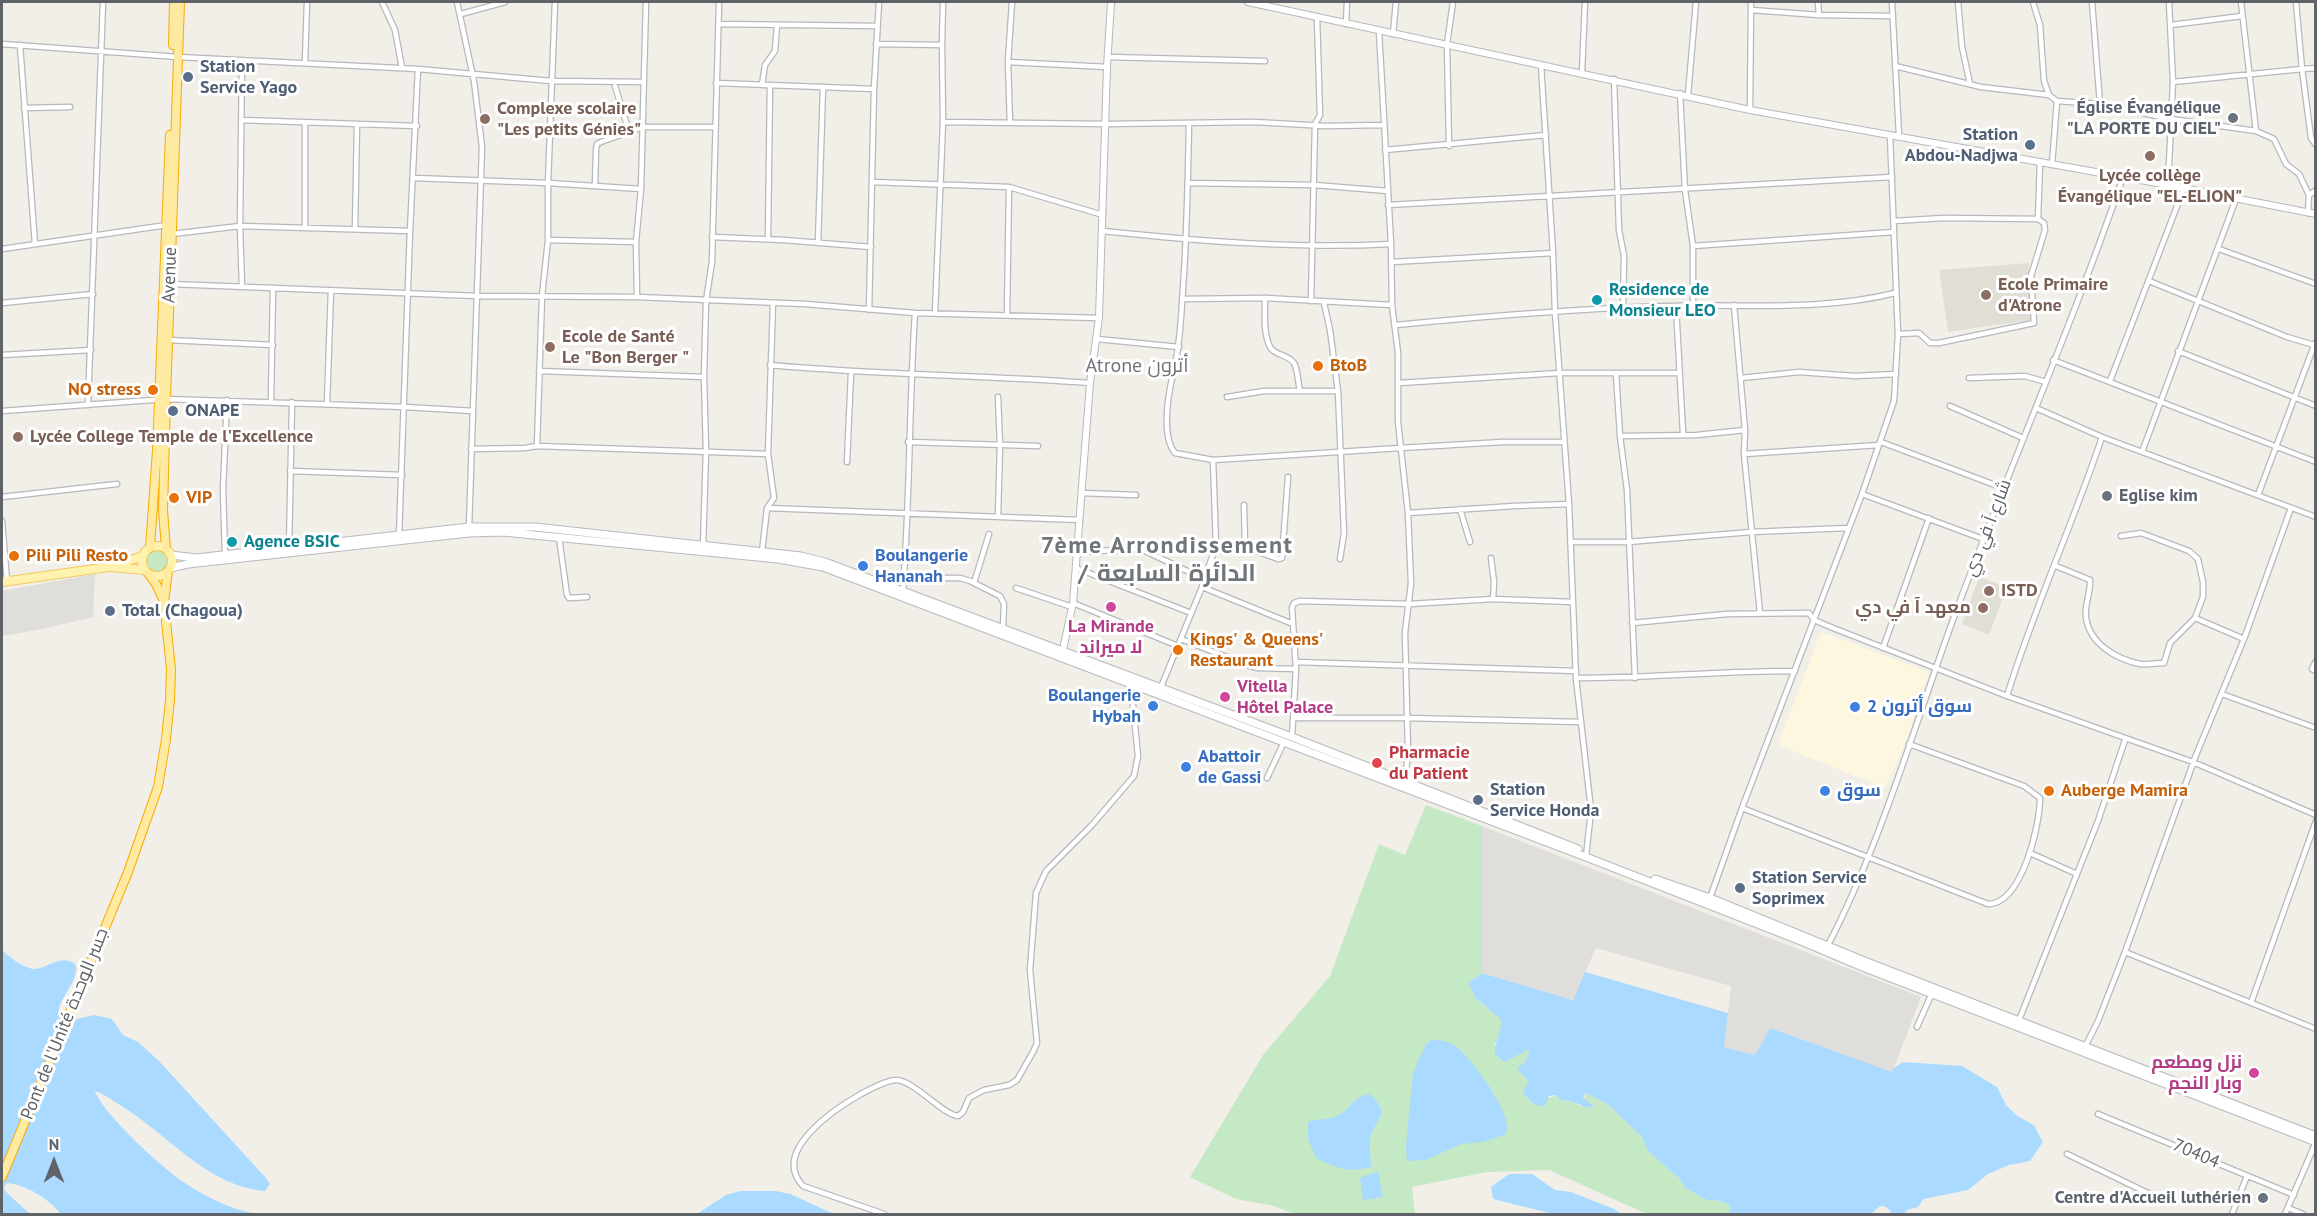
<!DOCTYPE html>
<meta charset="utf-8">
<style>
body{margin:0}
#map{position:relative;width:2317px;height:1216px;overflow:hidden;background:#f1efe8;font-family:"PT Sans",sans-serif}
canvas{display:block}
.frame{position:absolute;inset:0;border:3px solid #5f6368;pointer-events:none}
.north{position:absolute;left:24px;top:1132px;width:60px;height:60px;-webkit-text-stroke:4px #fff;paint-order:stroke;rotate:0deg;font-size:16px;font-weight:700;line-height:24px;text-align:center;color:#5f6368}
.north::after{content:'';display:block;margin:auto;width:21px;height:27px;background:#5f6368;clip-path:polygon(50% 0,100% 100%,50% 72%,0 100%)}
</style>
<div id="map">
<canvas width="2317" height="1216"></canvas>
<div class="frame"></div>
<div class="north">N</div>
</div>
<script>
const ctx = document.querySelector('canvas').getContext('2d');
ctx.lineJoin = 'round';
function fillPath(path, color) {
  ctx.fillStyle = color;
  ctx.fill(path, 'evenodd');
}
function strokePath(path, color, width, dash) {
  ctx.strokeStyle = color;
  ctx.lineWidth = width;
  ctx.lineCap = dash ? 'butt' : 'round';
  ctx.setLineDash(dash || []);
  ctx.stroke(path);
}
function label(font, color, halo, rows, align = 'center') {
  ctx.font = font + ' "PT Sans",Cairo,sans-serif';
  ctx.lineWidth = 6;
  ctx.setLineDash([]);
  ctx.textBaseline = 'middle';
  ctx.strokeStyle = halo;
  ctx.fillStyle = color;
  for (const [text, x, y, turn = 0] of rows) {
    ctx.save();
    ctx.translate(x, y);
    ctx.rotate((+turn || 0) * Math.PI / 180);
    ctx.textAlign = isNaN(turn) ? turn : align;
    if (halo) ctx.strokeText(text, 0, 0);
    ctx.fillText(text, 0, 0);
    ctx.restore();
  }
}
fillPath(new Path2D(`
 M1821,632L1929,672L1906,742L1885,788L1778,745Z`), '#fef7e0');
fillPath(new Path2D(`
 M95,574L93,617L42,629L2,636V591Z
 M1482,826L1921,997L1892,1073L1770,1028L1755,1055L1724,1047L1731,986L1596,948L1573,1000L1482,973Z`), '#e0deda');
fillPath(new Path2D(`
 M2029,263L2030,320L1948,332L1939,270Z
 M1979,577L2007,587L1989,635L1962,624Z`), '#e1ded6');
fillPath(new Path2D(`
 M145 562a12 12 0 1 1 24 0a12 12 0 1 1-24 0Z
 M1426,805L1482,826V973L1468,983L1475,997L1501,1020L1502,1032L1494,1045L1531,1049L1526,1061L1525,1076L1530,1081L1524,1094L1535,1105C1557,1091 1560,1096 1582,1107L1586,1093L1606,1103L1616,1112L1642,1137L1649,1151L1679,1178L1685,1188L1707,1200L1721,1201L1729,1204L1730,1214H1647L1549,1170L1487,1172L1412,1187L1415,1214H1295L1274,1206L1236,1199L1190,1177L1263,1055L1330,976L1379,844L1405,855Z`), '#c5e8c5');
fillPath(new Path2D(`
 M2,950C9,957 25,969 35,969C49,968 62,953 76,965C78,983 58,999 59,1011L77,1019L94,1015L112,1019L123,1035L138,1042L159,1061L266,1178L270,1184L265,1191C206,1186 167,1133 120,1105C112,1100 104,1094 95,1091C102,1113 164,1170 185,1183C206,1197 233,1210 257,1214H61C49,1199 27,1185 7,1183L4,1187L5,1191L30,1214H2Z
 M1585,972L1728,1013L1724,1047L1755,1055L1770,1028L1892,1072L1894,1068L1903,1062L1962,1066L1997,1087L2006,1105L2016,1115L2035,1126L2037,1132L2043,1142L2030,1161L2009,1165L1988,1174L1968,1190L1923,1199L1918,1207L1907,1210L1904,1214H1892C1889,1209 1887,1206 1880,1206L1871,1214H1730L1729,1204L1721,1201L1707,1200L1685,1188L1679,1178L1648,1151L1642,1137L1616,1112L1606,1103L1586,1093L1583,1098L1594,1106L1588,1108L1567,1100L1562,1101L1556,1095L1549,1096L1545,1106L1535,1105L1524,1094V1089L1529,1081L1517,1069L1526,1061L1530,1049L1504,1062L1495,1054C1494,1041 1502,1033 1501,1020L1475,997L1468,983L1482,973L1573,1000Z
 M1432,1040C1440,1040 1447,1041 1454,1045C1470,1056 1507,1107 1507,1126C1507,1129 1506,1132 1505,1135L1482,1142L1462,1144L1425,1160L1407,1161L1406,1145L1413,1073L1426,1044Z
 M1369,1094C1396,1117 1370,1120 1370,1143C1369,1151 1371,1159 1371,1167C1347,1173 1338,1168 1316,1158L1308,1139V1122C1317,1119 1330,1120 1337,1116C1352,1109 1352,1097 1369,1094Z
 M1378,1171L1383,1197L1363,1200L1360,1178Z
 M1509,1174H1532L1555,1190L1571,1192L1614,1209L1622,1214H1554L1493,1199L1491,1187Z
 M741,1191H776L790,1194L834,1214H697L726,1195Z`), '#aadaff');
const minor = new Path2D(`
 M382,2L395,30L402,68
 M457,2L474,81L482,147L469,527
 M1818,2L1819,15
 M1892,2L1899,135
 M1958,2L1962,47L1970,84
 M2033,2L2040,25L2044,81L2049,95
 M2092,2L2100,104
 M2241,2L2256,131L2274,139L2286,164L2299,174L2309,195
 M2296,2L2302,69L2316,68
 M1751,10L1819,15L1893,16
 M461,14L505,2
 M719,24L877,26
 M1346,24L1347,2
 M2171,25L2242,16
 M1379,31L1391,244L1392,305L1398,353V422L1408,513L1411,583L1405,633L1408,751L1405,781
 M1393,34L1396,2
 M2,44L178,57L418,69L551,81L644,82
 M876,44L942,45
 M20,45L35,244
 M1108,57L1265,61
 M305,62L307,2
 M1008,62L1107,67
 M1541,65L1553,253L1555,312L1569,504L1576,678L1591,810L1586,857
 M1895,66L1981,87L2049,95L2057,101L2100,104L2171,119L2256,131
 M1582,72L1585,2
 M1614,79L1619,230L1624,256L1623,307
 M2173,82L2302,69L2311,138L2316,145
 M716,83L874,89
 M762,85L765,65L775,51L777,25
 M615,86L629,132
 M1680,93L1685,190L1693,246V305
 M1688,95L1696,2
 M24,108L70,107
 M1750,110L1751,2
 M241,120L417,126
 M943,122L1106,124L1254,122L1326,126L1384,125
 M1010,123L1008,62L1012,2
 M1189,123C1188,178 1187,233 1183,288C1181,317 1180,346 1173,374C1168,395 1161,436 1175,453L1213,460L1400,448L1503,442H1564
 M1449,146L1447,44L1453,2
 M1385,150L1546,135
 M2052,165L2057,101
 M413,178L548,183L641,189
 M873,182L1009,187L1103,215
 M1188,183L1314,185L1388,191
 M2168,185L2173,82L2169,2
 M595,186L596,150L597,144L601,142L643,127H715
 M1388,205L1892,177
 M2308,213L2309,195L2316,190
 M2038,219L2040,162
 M1894,221L1944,218L2038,219L2044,223L2045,230L2031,276L2034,323L1939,343H1930L1919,333L1898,334
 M305,226V123
 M355,229L357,124
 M1103,231C1198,241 1295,249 1391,244
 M172,234L240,226L410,231
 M712,237L784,240L871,247
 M768,239L770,85
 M548,240L636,242
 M818,243L823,87
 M1693,246L1894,232
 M2,249L167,225
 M2219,249L2316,284
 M1392,262L1553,253
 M2149,281L2287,337L2314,345
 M170,284L477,296L637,297L805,304L915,313L1099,318
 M242,287L240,226L242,60
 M637,297L636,242L641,189L646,2
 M1265,298C1265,313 1263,333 1270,347C1275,356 1288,354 1294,363C1298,370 1298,383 1300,391
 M1182,299L1265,298L1392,305
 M1311,301L1315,124L1320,115L1317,18
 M2,303L93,294
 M1324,303L1330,330L1338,391L1344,533L1340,559
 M1734,305L1745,430L1744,454L1760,613
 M1676,306L1683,433
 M869,310L874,89L879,2
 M935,313L943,122L942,45L943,2
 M1007,315L1009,187
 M1396,325C1488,316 1580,308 1673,306C1746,304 1823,311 1895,293
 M1097,339L1179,347
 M168,340L273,345
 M2178,351L2316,406
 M2,355L91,350
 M2053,360L2316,462
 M770,365C877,375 984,375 1090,383
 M539,371L704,377
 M1616,373L1620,436L1627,490L1635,678
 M1741,378L1799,372L1855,376L1896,374
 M1969,378L2025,376L2046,382
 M2110,381L2184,188
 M1399,383L1559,373H1678
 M998,397L1000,445L998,516
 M1227,397L1264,391H1338
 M271,401L273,288
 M327,404L331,290
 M88,405L103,2
 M1950,406L2023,438
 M2036,408L2102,437L2316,517
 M2,411L166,399L405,407L473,411
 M1620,436L1697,435L1745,430
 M908,442L1038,446
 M1881,442L2003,488
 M537,446L542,296L548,240V183L555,2
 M471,449L525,448L537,446L768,454
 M2142,452L2236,199
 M1744,454L1879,445
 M847,462L851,373
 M290,471L402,475
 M1082,493L1136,495
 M1862,494L1983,539
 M2258,495L2315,343
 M2,497L117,484
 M1244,505L1245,547
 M767,508L1080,520
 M1460,509L1470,542
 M1408,513L1514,506L1569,504
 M2,521L7,581
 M399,536L410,231L418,69
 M2121,536L2141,533L2189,551L2198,559L2203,582V597L2195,618
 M559,537L567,595L569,598L587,597
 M1570,542H1628L1751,532L1848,528
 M703,546L706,451L704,377L706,301L712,262L719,2
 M289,549L292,402
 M1143,550L1204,579
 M762,552L767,508L774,498L768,454L773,303
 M1078,552L1229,544L1245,547L1278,559L1282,558L1288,477
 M225,556L223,489L227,400
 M1491,558L1494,582L1493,599
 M2056,566L2090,580C2091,593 2084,604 2086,618C2090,644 2116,659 2140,664C2148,665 2157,663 2164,663L2170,643L2195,618L2244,639
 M1076,568L1191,613
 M904,578H960L970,581L1000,596L1004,604L1003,628
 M974,583L989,534
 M1202,587L1293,624
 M1016,588L1072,607
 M903,591C910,498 909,405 915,313
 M1073,603L1178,646
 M1632,623L1727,614L1809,613L1814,620L1833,628L2007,696L2193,762L2316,815
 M1181,639L1247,665L1258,668L1296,669
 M1883,648L1929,518
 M2316,661L2312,669L2316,671
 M1296,662L1576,671
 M1576,678C1649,678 1722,671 1795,671
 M1161,687L1202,587L1216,545L1213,460
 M2222,694L2316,728
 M2007,696C2034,608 2073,524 2102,437
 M1294,718H1407L1580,722
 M1292,737L1296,669L1292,608L1294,603L1300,601L1410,604L1493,599L1573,602
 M1267,778L1284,742
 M1742,808L1988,904C2022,904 2040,825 2040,798L2024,786L1909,744
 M2030,853L2077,874
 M1710,898L1742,808L1862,494L1894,401L1898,334L1890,135
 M1827,947C1883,840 1915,722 1957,609C2011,464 2073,323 2123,177
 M2125,952L2316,1029
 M2251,1003L2316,821
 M2019,1020L2098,821L2125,740
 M1917,1027L1932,993
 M2084,1049L2098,1021L2125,952L2196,755L2244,639L2291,508
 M2098,1114L2294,1195
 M2067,1154L2158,1198
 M2288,1208L2303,1214
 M884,1214L803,1186C770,1151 836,1108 861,1094C871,1089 884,1081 895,1080C913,1079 941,1114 958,1116L963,1112L969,1098L984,1090L1009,1085L1017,1080L1033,1052L1037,1043L1030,970L1036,893L1046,871L1092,825L1134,776L1138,756L1131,685
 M2232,1214L2247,1176
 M2285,1214L2316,1142`);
const tertiary = new Path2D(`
 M1248,2L1750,110L2168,185L2316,214
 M1062,654L1073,603L1090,383L1099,318L1107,67L1111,2`);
const secondary = new Path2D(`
 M171,555L196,558L469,527H535L801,556L825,562L1292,737L1578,849
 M170,568L188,564L469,533L503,532L778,559L823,567L1586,857L1801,941L1865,968L2316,1142
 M1655,879L1710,898L1867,962L2316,1136`);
const primary = new Path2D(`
 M142 561a15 15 0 1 1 30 0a15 15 0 1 1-30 0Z
 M110,567L145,570
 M2,582L109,567L143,556`);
const trunk = new Path2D(`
 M173,45L174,2
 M150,548L157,450L170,135
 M166,549L163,510L166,399L180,2
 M148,573L156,584L164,601
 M2,1177L128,872L158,787L166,739L170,700L171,669L164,602L168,571`);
strokePath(minor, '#b5b8bc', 7);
strokePath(tertiary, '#b5b8bc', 8);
strokePath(secondary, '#b6babf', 9);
strokePath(primary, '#f2c960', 10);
strokePath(trunk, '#f9ab00', 10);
strokePath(minor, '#fff', 4.5);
strokePath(tertiary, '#fff', 6);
strokePath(secondary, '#fff', 7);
strokePath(primary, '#fff2af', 8);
strokePath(trunk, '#feeaa1', 8);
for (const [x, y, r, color] of [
 [188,77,6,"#5c6f8a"],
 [2233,118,6,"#6b7280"],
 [485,119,6,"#8d6e63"],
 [2030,145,6,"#5c6f8a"],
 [2150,156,6,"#8d6e63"],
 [1986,295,6,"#8d6e63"],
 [1597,300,6,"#0f9aa8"],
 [550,347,6,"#8d6e63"],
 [1318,366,6,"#e8710a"],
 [153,390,6,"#e8710a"],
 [173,411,6,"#5c6f8a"],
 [18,437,6,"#8d6e63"],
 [2107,496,6,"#6b7280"],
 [174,498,6,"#e8710a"],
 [232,542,6,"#0f9aa8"],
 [14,556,6,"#e8710a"],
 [863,566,6,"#3f7fe0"],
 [1989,591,6,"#8d6e63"],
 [1111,607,6,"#d1479c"],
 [1983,608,6,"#8d6e63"],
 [110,611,6,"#5c6f8a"],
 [1178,650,6,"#e8710a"],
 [1225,697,6,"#d1479c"],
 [1153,706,6,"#3f7fe0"],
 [1855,707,6,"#3f7fe0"],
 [1377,763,6,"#e0444e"],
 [1186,767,6,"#3f7fe0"],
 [1825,791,6,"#3f7fe0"],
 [2049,791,6,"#e8710a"],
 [1478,800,6,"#5c6f8a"],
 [1740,888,6,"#5c6f8a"],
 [2254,1073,6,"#d1479c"],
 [2263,1198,6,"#6b7280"]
]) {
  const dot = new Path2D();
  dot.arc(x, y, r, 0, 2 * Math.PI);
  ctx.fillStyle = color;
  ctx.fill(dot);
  strokePath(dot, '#fff', 2);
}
label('bold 18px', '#4e5e75', '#fff', [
 ["Station",200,67],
 ["Service Yago",200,88],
 ["Station",2018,135,"right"],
 ["Abdou-Nadjwa",2018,156,"right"],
 ["ONAPE",185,411],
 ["Total (Chagoua)",122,611],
 ["Station",1490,790],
 ["Service Honda",1490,811],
 ["Station Service",1752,878],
 ["Soprimex",1752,899]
], 'left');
label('bold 18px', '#5b616d', '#fff', [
 ["Église Évangélique",2221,108],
 ["\"LA PORTE DU CIEL\"",2221,129],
 ["Eglise kim",2119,496,"left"],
 ["Centre d'Accueil luthérien",2251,1198]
], 'right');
label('bold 18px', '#785e54', '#fff', [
 ["Complexe scolaire",497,109],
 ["\"Les petits Génies\"",497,130],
 ["Lycée collège",2150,176,"center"],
 ["Évangélique \"EL-ELION\"",2150,197,"center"],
 ["Ecole Primaire",1998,285],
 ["d'Atrone",1998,306],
 ["Ecole de Santé",562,337],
 ["Le \"Bon Berger \"",562,358],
 ["Lycée College Temple de l'Excellence",30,437],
 ["ISTD",2001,591],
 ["معهد آ في دي",1971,608,"right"]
], 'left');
label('18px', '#5f6368', '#fff', [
 ["Avenue",170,275,-88],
 ["شارع آ في دي",1988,528,-69],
 ["Pont de l'Unité جسر الوحدة",65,1024,-68],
 ["70404",2196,1154,23]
]);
label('bold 18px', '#0d838f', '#fff', [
 ["Residence de",1609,290],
 ["Monsieur LEO",1609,311],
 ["Agence BSIC",244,542]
], 'left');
label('bold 18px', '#c56008', '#fff', [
 ["BtoB",1330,366],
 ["NO stress",141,390,"right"],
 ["VIP",186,498],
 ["Pili Pili Resto",26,556],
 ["Kings' & Queens'",1190,640],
 ["Restaurant",1190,661],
 ["Auberge Mamira",2061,791]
], 'left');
label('bold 18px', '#366cbe', '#fff', [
 ["Boulangerie",875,556],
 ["Hananah",875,577],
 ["Boulangerie",1141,696,"right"],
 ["Hybah",1141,717,"right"],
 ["سوق أترون 2",1867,707],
 ["Abattoir",1198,757],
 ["de Gassi",1198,778],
 ["سوق",1837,791]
], 'left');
label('bold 18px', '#b23c85', '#fff', [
 ["La Mirande",1111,627],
 ["لا ميراند",1111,648],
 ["Vitella",1237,687,"left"],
 ["Hôtel Palace",1237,708,"left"],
 ["نزل ومطعم",2242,1063,"right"],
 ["وبار النجم",2242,1084,"right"]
]);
label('bold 18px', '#be3a42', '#fff', [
 ["Pharmacie",1389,753],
 ["du Patient",1389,774]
], 'left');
label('20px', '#70757a', '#fff', [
 ["Atrone أترون",1137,366]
]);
ctx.letterSpacing = '1.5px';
label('bold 24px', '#70757a', '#fff', [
 ["7ème Arrondissement",1167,546],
 ["/ الدائرة السابعة",1167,574]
]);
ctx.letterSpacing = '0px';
</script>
